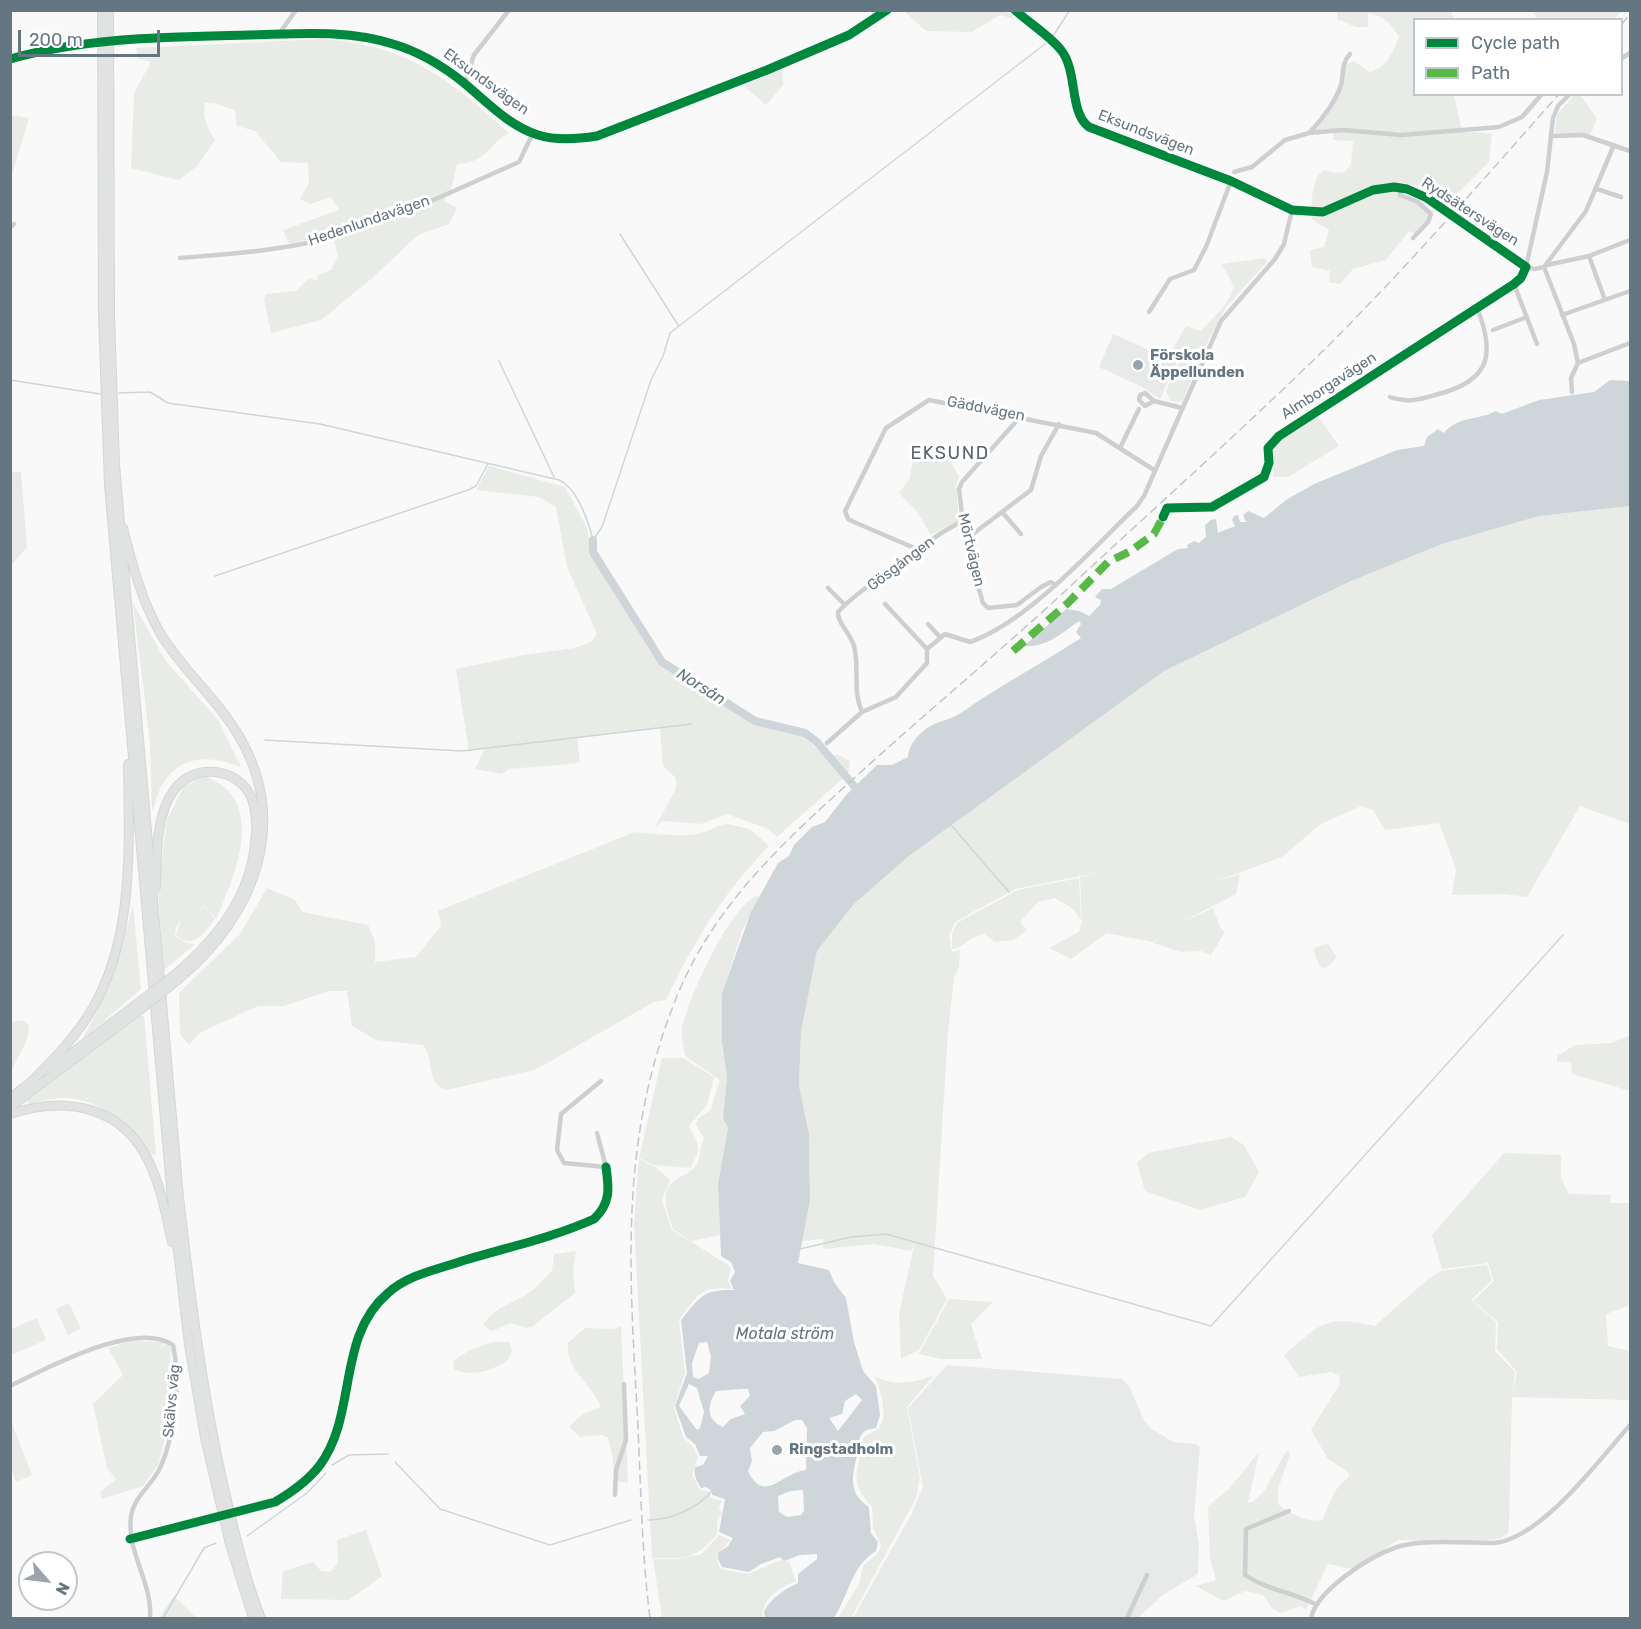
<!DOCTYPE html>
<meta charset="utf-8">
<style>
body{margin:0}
#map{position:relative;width:1641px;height:1629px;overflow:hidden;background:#f9f9f9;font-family:Rubik,sans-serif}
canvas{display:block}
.frame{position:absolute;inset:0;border:12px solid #657683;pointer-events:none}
.legend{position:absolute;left:1413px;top:18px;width:210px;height:78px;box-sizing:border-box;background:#fff;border:2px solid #c1c8cd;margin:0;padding:8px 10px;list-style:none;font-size:18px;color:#657683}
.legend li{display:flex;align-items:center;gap:12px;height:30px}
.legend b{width:30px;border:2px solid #c1c8cd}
.north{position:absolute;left:18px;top:1551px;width:60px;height:60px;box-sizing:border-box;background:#fff;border:2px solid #c1c8cd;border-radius:50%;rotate:118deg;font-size:16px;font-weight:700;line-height:24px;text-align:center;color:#657683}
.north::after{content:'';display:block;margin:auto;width:21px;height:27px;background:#99a4ac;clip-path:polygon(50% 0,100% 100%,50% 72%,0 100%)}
.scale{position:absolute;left:18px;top:30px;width:142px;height:27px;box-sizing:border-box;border:3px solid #657683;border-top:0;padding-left:8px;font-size:18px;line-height:21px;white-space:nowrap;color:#657683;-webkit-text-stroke:4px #fff;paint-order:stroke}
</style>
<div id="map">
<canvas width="1641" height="1629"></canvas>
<div class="frame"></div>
<ul class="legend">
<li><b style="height:8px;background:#00873e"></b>Cycle path</li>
<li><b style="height:8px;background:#58b947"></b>Path</li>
</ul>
<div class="north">N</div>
<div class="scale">200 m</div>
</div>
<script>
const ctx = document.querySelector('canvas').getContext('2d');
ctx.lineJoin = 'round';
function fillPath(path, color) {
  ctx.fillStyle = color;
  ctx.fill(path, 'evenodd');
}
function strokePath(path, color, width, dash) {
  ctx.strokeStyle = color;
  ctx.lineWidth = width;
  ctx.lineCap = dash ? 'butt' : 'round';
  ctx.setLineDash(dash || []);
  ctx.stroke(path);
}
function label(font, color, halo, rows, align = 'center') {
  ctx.font = font + ' Rubik,sans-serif';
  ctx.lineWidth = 6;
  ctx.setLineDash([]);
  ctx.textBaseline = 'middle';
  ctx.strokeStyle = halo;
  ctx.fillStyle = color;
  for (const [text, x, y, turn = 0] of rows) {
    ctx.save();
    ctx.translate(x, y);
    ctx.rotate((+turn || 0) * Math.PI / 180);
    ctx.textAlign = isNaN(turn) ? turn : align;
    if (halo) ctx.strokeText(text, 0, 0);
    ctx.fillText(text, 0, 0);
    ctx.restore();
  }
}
fillPath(new Path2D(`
 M1113,334L1177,362L1160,399L1142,387L1099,367Z
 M11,472H21L27,547L11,566Z
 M947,1365L1122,1379L1130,1388L1144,1420L1150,1428L1173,1442L1196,1444L1200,1447L1194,1516L1199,1544L1198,1574L1164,1594L1138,1618H853L912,1513L923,1487L908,1408Z`), '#e8e9e9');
fillPath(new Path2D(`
 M904,11H1006L1015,19L1000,15L972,32L926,31Z
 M1337,11H1451L1454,19L1414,20V94L1454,95L1462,131L1492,134L1489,162L1449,202L1428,188L1402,183L1400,192L1425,207L1430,218L1417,234L1409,231L1386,260L1353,269L1340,284L1329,282L1330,271L1312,267L1310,250L1324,247L1329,230L1312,220C1311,206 1311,178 1324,170L1335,173L1345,172L1351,164L1353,141L1333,140V132L1309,133L1337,95L1343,66L1354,61L1370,72C1388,67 1392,53 1399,37C1391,22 1383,17 1368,13V27H1356L1337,19Z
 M1533,11H1622L1613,20L1538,19Z
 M323,39C407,45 449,79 509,133C488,144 487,163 457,164L452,186L444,201L457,208L449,224L418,235L371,279L321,320L271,333L264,299L266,294L296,291L308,279L317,280L318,275L331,270L338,256L332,233L289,244L283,230L339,210L331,197L310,204L300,199L309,183L308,163L280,162C272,148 262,142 256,131L237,126L235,110L213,103H205C202,118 207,127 215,140L197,166L179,180L131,168L134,93L151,62L138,59L136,48Z
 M782,69L783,85L766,105L743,85Z
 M1574,95H1580L1597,118L1590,135L1555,133L1557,115Z
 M11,115L29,118L11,178L10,115Z
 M1265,258L1267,262L1226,307L1209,339L1182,402L1170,401L1166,391L1179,362L1171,352L1186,326L1201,331C1210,320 1233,301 1233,287C1232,279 1225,271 1221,264Z
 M1318,416L1339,446L1288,477H1273L1274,467L1270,451L1277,441Z
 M932,443L942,446L959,477L956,485L959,520L931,535L916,510L899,493L910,478L913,459Z
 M489,466L565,487L587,528L591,552L649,650L661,665L753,723L799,733L830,760L836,754L850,761L848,774L777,837L766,828L727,814L701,824L663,821L655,827L676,789V778L663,766L660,728L577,738L580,763L509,769L502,774L475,769L485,749L469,751L456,669L523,655L575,648L591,642L597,634L567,567L556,507L539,497L476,490Z
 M1630,506V824L1580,806L1527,897L1503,894L1452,895L1456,869L1439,823L1385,830L1373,810L1361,806L1321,824L1282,857L1214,882L1240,874L1236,894L1180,923L1213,908L1220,927L1225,932L1211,955L1201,951L1180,952L1154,943L1164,933L1153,942L1107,933L1071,959L1049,948L1079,932L1082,921L1080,877L1100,872L1015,889L955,922L949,935L952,952L960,950L959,967L954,977L948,1031L933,1276L947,1299L919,1350L901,1359L899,1314L915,1241L911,1251L874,1244L823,1249L824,1239L801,1241L810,1200L809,1134L799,1086L801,1032L817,951L854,904L909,856L1164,671L1351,581L1442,544L1539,516Z
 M133,603L165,660L218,720L241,767C213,756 183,753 164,782C158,790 155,804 152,813L150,743Z
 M204,776C268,798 236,875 216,919L204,905L200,908L204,906L215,919C205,932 193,951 176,935L181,921L176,927L175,936L186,943L195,944L164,970L158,890L167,820L184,786Z
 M727,824L750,829L769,846C724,891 694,942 666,1000L654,1002L535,1070L446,1090C425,1084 435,1059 423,1045L376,1040L352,1026L347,991H329L284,1006H258L199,1033L189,1045L180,1034L179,993L240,934L267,888L295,900L302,912L368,925L375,941V962L416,957L441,926L438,911L635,832C651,834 690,838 704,832C712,829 717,826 727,824Z
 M1079,878L1081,920L1072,908L1055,898L1038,902L1020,922L1027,930L1013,940L995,942L984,934C968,937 965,947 952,949V934L957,923L1018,890Z
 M760,895L742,931L722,993V1042L727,1077L723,1118L728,1128L718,1184L720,1235L691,1241L673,1229C668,1213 659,1193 674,1181C680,1176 689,1174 694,1168C702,1159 699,1147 704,1138L696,1125L698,1118L710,1111L720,1080L685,1056C684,1047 681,1037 682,1029C687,1001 732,900 760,895Z
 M133,905L141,989L81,1041C107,999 120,953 133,905Z
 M1328,944L1337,957L1326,968L1320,967L1313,950L1320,945Z
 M140,1016H144L156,1154L152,1155C130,1126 100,1097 61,1098C51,1098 39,1102 29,1104L27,1101Z
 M23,1020L29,1026C29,1046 15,1056 11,1075V1022Z
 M1630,1035V1091L1572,1074L1571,1062H1557V1056L1575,1045L1612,1043Z
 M662,1058H683L714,1077L707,1105L689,1126C700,1147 702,1148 690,1168L654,1165L639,1158Z
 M1231,1137L1244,1145L1259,1172L1245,1197L1200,1210L1145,1191L1137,1163L1148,1153Z
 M1504,1153L1561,1155V1178L1569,1194L1611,1195L1610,1203H1630V1305L1606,1314L1608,1346L1630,1351V1400L1512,1397L1509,1526L1508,1533L1499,1539L1464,1542L1398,1540L1353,1569L1328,1564L1306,1610L1301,1606L1280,1613L1272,1608L1263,1595L1245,1591L1224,1601L1196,1586L1216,1580L1210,1558L1208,1506L1228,1490L1259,1452L1248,1503L1253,1502L1265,1490L1286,1451L1290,1452L1289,1457L1278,1489V1504C1291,1514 1306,1523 1322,1520L1335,1491L1349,1476L1348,1472L1328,1459L1311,1430L1340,1384L1339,1376L1332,1372L1299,1377L1284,1355C1322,1323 1324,1315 1375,1326L1428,1279L1441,1271L1487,1265L1492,1280L1471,1300L1496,1322L1495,1351L1515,1372L1513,1394L1517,1372L1497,1349L1498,1322L1473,1301L1494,1281L1488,1263L1442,1269L1432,1235Z
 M639,1159L654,1166L670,1180L662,1200L671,1229L731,1267L728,1281L732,1289C700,1285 697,1296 679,1320L685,1373L674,1407L683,1437L694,1448L698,1457L692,1474L700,1490L710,1492L711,1498L722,1501L719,1508L722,1514L717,1522V1534C693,1561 688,1558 652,1558L634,1224Z
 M576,1251L573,1272L575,1293L533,1326L526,1328L511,1323L492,1331L483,1325C495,1307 509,1305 527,1294C536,1289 544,1278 552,1271L554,1254Z
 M949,1299L993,1302L971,1324L982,1359H941L919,1354Z
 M69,1303L81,1329L68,1335L56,1309Z
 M37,1318L46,1340L11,1355V1329Z
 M621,1326L628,1483L614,1481L613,1459L608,1438L602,1435L580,1437L569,1426L585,1413L601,1407C593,1385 565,1369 568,1343L585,1328L613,1329Z
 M130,1341L165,1342L159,1349L166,1343L171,1348L164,1442L158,1465L143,1486L102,1499L100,1492L116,1479L107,1468L93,1404L123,1375L108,1348Z
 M492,1342H509L512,1351L508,1360C492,1371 472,1377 454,1369L453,1361L470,1350Z
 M934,1375L907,1407L920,1478L916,1498L851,1618H838L859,1584L863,1566L879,1552L881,1544L873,1528L872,1507C847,1479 859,1472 863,1438C867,1434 875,1432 879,1428C889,1413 880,1391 875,1376C894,1387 914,1383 934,1375Z
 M11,1421L32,1475L16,1482L11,1468Z
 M366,1530L382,1576L349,1600L281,1599L283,1571L313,1562L321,1571L331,1572L338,1562L337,1540Z
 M719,1535L730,1540C721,1553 712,1553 721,1569L749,1574L780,1560L789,1562L796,1581C781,1587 760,1599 763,1618H662L653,1559H679L702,1554Z
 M174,1596L196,1618H159Z`), '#e8ebe6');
fillPath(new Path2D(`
 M1610,380L1630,381V506L1539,516L1442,544L1351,581L1164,671L909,856L854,904L817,951L801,1032L799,1086L809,1134L810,1200L798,1263L829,1270L834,1282L846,1298L854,1342L863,1371L876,1386L880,1415L876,1428C871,1429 866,1429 863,1433C858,1437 860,1445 858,1451C853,1474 846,1492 869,1507L871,1533L878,1542L876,1551C851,1566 849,1595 834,1618H765L764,1611C773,1597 783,1590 798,1583V1574L817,1559V1554L800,1555L784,1561L780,1557L761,1564L749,1572L722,1567L718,1559V1553L728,1546L733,1538L719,1532L725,1499L712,1495V1491L706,1487L701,1488C697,1481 693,1475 695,1467L703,1465L708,1456H700L695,1444L686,1437L675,1406L687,1373L681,1320C700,1297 703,1289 734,1290L730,1281L735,1272L731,1262L721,1256L718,1184L728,1128L723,1118L727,1077L722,1042V993L751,912L778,863L789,856L794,845L812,827L825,822L847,794L877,765H892L908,757C909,744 917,736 927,728C937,721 951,720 961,713C999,686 1041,664 1081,638L1076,632L1081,624L1079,621C1062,633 1046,648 1024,646L1066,609L1079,611L1089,616L1100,605L1101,600L1095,597L1102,589H1111L1178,549L1188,548L1187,545L1194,541L1199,543L1206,537L1205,525L1211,520L1216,519L1218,533L1235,526L1232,520L1234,516L1238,515L1240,522H1246L1243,515L1248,511L1264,518L1286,500L1314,484L1397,450L1424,446L1427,437L1438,429L1444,433C1457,416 1480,420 1496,411L1502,414L1539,400L1594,392ZM707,1342L711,1356L709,1373L699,1379L693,1377L692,1363L699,1343ZM689,1384L697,1388L704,1412L700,1428L697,1430L679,1406ZM742,1389H748L750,1396L740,1406L745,1414L731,1419L723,1427C706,1420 707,1405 716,1391ZM856,1394L862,1400L838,1431L829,1418L842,1414L845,1401ZM795,1420H802L807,1428L806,1470C781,1473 764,1505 748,1471L752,1461L750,1448L763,1432L774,1431ZM803,1490L804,1511L801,1515L787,1517L779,1512L778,1496L790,1491Z`), '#ced6d9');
strokePath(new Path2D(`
 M1053,36L1070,10
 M620,234L678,325
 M499,361L554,477
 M10,380L100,394
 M119,393L150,392L168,403L320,424L559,480C577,488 588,521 593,539
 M593,540L602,527L651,380L663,356L670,333L1045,44
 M215,576L468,490L476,486L488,464
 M265,740L462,751L692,724
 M951,825L1009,892
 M800,1249L851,1237L886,1234L1211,1326L1563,935
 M395,1462L440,1509L550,1545L631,1520
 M332,1465L349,1455L388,1454
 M648,1520C670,1520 697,1509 712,1491
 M247,1536L307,1493L326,1473
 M163,1618L204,1548L216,1543`), '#ced6d9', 1.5);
strokePath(new Path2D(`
 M593,540V552L662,662L755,721L805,733L817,742L854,786`), '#ced6d9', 8);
const motorway = new Path2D(`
 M102,10L103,315L109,485L172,1199L189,1345L205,1438L230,1544L253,1618
 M109,10L110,315L115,465L179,1197C191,1302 204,1406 229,1509C238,1545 247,1583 261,1618
 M123,528C132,563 141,599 159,631C180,667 212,694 234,728C293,819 256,914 180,978
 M156,887C157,856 155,816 174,790C194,762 239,767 252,799C257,814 257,830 255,844C249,899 217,938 177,973
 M52,1068L133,1007
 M28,1085C50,1063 71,1042 88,1016C135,942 129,848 128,764
 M10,1098L31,1082
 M10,1107L136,1013
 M10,1114C65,1096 122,1105 149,1162C161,1187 166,1215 172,1242`);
strokePath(motorway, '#d5d6d6', 10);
strokePath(new Path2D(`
 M1015,10C1029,23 1049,35 1061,50C1078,71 1069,113 1089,127L1231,181L1292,210L1323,212L1373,190L1394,187L1417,192L1437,205
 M279,34L296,10
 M127,39L341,34C377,36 415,48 445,68C502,108 517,148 597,136L767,70L849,35L887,10
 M1622,58L1630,53
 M10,59L83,43
 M465,83L474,55L509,10
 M1570,94L1558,106L1553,118L1547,172L1526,267L1534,269L1544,267L1574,344L1578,363L1571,378L1572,392
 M1309,133C1321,121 1336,101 1341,85C1344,73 1341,64 1350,54
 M1552,136L1583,135L1630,151
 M1234,172L1252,167L1285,140L1309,133L1343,130L1401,135L1499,127L1522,117L1542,94
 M1401,187L1400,195L1418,202L1431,214L1428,222L1413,238
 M1597,189L1621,197
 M10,228L14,224
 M1589,256L1605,300
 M180,258C227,254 275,251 321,240C389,223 455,190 519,162L533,133
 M1547,265L1589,256L1630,240
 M1544,267L1586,211L1614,145
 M1514,284L1537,344
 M1149,312L1170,279L1194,270L1206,247L1231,181
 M1562,315L1630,291
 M1493,330L1527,317
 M1578,363L1630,343
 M1390,397C1407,403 1417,400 1435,395C1488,382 1497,357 1477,308
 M1154,401L1145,406L1139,400L1140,395L1145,393L1154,401L1182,408
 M1021,416L962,482L959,489L965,540L983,603L988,608L1017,605L1041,587L1051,582L1054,584
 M1120,448L1139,409
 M1003,513L1021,534
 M1163,517L1167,508L1212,507L1264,477L1269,463L1268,448L1279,436L1521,278L1526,267L1463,223
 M965,540L1031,490L1041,456L1059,424
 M919,550L854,522L848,519L845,511L886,428L929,400L1096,433L1154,470
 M828,588L845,605
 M885,604L927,649
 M928,624L940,637
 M927,649L945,634L970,642C1028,622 1092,549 1137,506L1144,496L1221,321L1275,259L1284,244L1292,210
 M862,712C852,690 860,669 854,646C851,634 837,623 838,612C852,596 943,528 962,522
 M827,743L862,712L896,697L927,663V649
 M597,1133L606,1167L564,1163L557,1150L561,1114L601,1081
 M10,1386C46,1369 136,1319 173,1345C181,1380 175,1437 159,1470C150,1487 134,1497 131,1516C126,1552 153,1583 150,1618
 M615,1495L616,1470L626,1440L624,1384
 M1289,1511L1246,1529L1245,1575C1267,1590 1292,1592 1315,1604
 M234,1513C247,1509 261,1507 274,1502C369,1465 321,1346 390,1292C410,1275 435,1269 460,1262C504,1248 552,1237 594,1219C611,1203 609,1188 606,1167
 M130,1539L218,1517
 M1127,1618L1147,1575
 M1311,1618C1317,1590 1370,1556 1397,1547C1420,1539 1469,1543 1494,1543C1542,1538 1599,1460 1630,1425`), '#cecfd0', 4.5);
strokePath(motorway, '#e1e2e2', 8);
strokePath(new Path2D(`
 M1622,24L1630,14
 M650,1618C642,1556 641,1492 638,1428C630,1275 617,1144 677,996C716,901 788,838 862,771C928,711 997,654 1062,594C1150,512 1241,431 1327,347C1408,266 1483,180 1559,94`), '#c3c5c6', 1.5, [9, 4.5]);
const motorwayBridge = new Path2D(`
 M133,1007L177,973
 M136,1013L180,978`);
strokePath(motorwayBridge, '#d5d6d6', 10, []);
strokePath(new Path2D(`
 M83,43L127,39
 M1437,205L1463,223`), '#cecfd0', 4.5);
strokePath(motorwayBridge, '#e1e2e2', 8);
strokePath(new Path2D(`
 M1013,651L1068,603L1108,562L1129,552L1154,534L1163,517`), '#58b947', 8, [15, 8]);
strokePath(new Path2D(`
 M1015,10C1029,23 1049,35 1061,50C1078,71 1069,113 1089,127L1231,181L1292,210L1323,212L1373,190L1394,187L1407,189L1427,198L1526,267L1521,278L1514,284L1279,436L1268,448L1269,463L1264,477L1212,507L1167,508L1163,517
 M10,59C89,37 168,37 249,35C297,34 347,29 393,44C420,52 443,66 464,83C487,102 509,126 538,135C557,141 578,139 597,136L767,70L849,35L887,10
 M130,1539L275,1502C292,1492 308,1481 320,1465C358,1413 336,1337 388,1293C408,1275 435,1270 459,1262C504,1248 552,1238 594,1219C611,1203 609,1188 606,1167`), '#00873e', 9);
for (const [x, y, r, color] of [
 [1138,365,6,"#99a4ac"],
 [777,1450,6,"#99a4ac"]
]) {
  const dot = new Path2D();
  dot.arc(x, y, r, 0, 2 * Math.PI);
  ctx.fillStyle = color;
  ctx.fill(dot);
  strokePath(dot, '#fff', 2);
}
label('15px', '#657683', '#fff', [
 ["Eksundsvägen",486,82,36],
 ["Eksundsvägen",1146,133,21],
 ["Rydsätersvägen",1470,212,33],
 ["Hedenlundavägen",369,221,-19],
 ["Almborgavägen",1329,386,-33],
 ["Gäddvägen",986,409,11],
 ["Mörtvägen",971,550,77],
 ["Gösgången",901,564,-37],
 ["Skälvs väg",172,1401,-85]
]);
label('bold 15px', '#657683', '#fff', [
 ["Förskola",1150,356],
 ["Äppellunden",1150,373],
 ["Ringstadholm",789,1450]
], 'left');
label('italic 16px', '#60757c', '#fff', [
 ["Norsån",701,687,32],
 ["Motala ström",785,1334]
]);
ctx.letterSpacing = '1.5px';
label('18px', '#57646e', '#fff', [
 ["EKSUND",950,454]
]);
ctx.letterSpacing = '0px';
</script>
